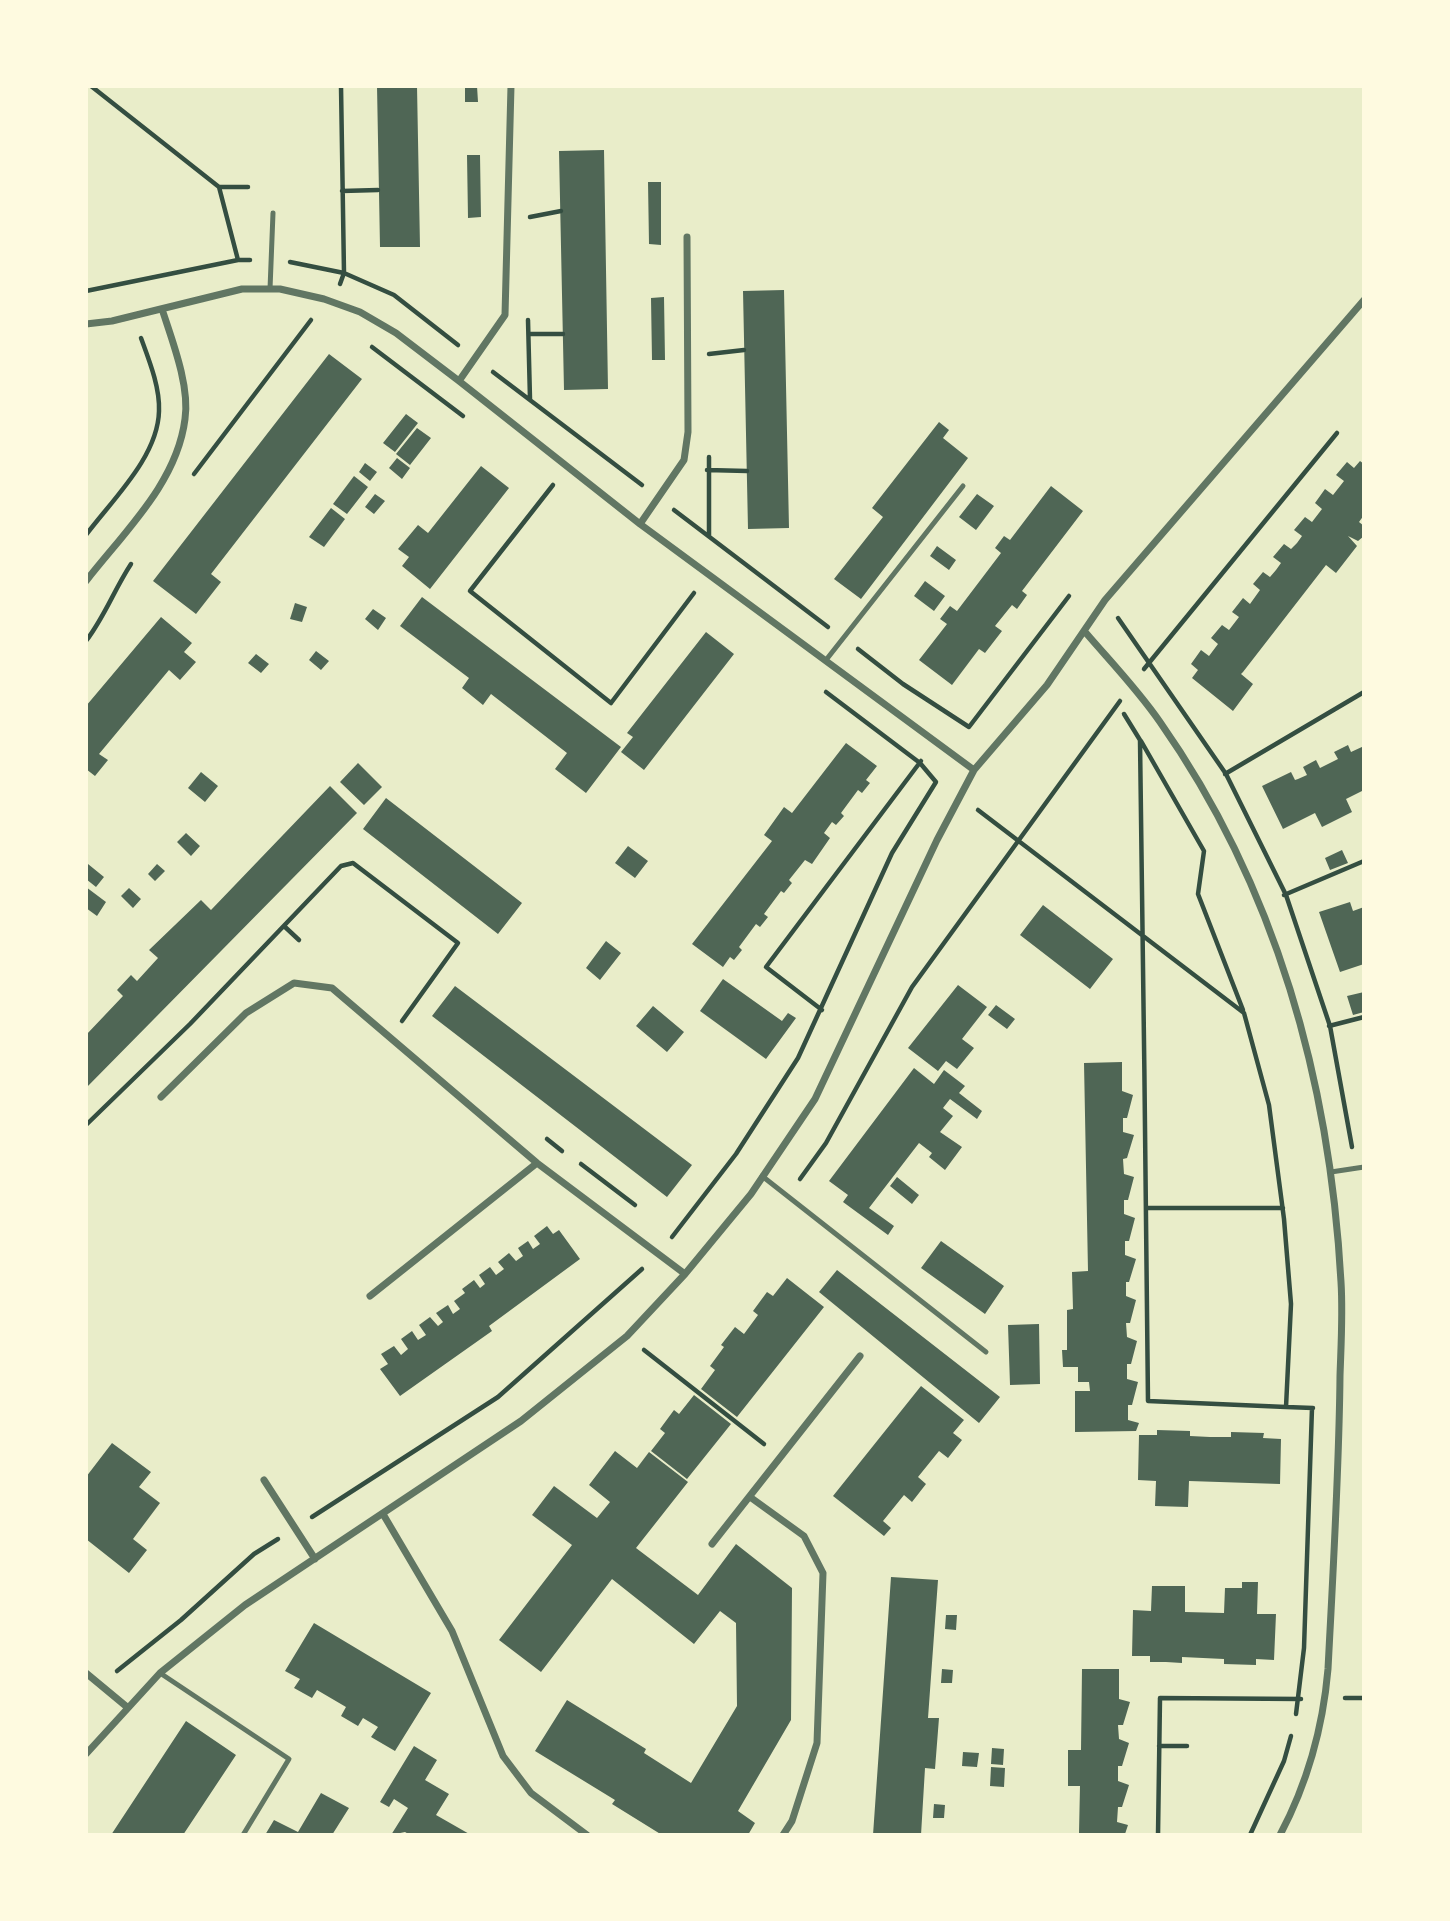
<!DOCTYPE html>
<style>
body{margin:0}
#map{position:relative;width:1450px;height:1921px;overflow:hidden;background:#e9edc9;font-family:Helvetica,sans-serif}
canvas{display:block}
.frame{position:absolute;inset:0;border:88px solid #fefae0;pointer-events:none}
</style>
<div id="map">
<canvas width="1450" height="1921"></canvas>
<div class="frame"></div>
</div>
<script>
const ctx = document.querySelector('canvas').getContext('2d');
ctx.lineJoin = 'round';
function fillPath(path, color) {
  ctx.fillStyle = color;
  ctx.fill(path, 'evenodd');
}
function strokePath(path, color, width, dash) {
  ctx.strokeStyle = color;
  ctx.lineWidth = width;
  ctx.lineCap = dash ? 'butt' : 'round';
  ctx.setLineDash(dash || []);
  ctx.stroke(path);
}
fillPath(new Path2D(`
 M377,86H417L420,247H380Z
 M465,86H477L478,102H465Z
 M604,150L608,389L564,390L559,151Z
 M467,155H480L481,217L468,218Z
 M648,182H661V245L649,244Z
 M784,290L789,528L748,529L743,291Z
 M664,297L665,360H652L651,298Z
 M329,354L362,379L211,574L221,582L196,614L153,581Z
 M406,414L418,423L395,452L383,443Z
 M939,422L949,430L943,438L968,458L861,599L834,579L883,517L872,508Z
 M417,428L431,438L410,465L396,454Z
 M397,458L410,468L402,479L389,468Z
 M1360,461L1364,464V515L1359,522L1364,526V536L1358,541L1348,536L1357,546L1336,573L1326,565L1243,672L1241,674L1253,684L1233,711L1192,678L1198,670L1191,664L1201,650L1209,656L1218,644L1211,638L1222,625L1229,630L1239,617L1232,612L1243,598L1250,604L1260,590L1253,584L1263,572L1270,577L1276,570L1281,563L1273,557L1284,544L1291,549L1297,543L1302,536L1294,530L1305,517L1312,522L1322,509L1315,503L1325,489L1333,495L1344,481L1336,475L1347,462L1354,468Z
 M365,463L377,472L370,481L359,472Z
 M481,466L509,488L430,589L402,566L409,557L398,549L418,525L428,533Z
 M354,476L368,487L347,514L333,504Z
 M1051,486L1083,511L1022,591L1027,595L1017,609L1012,605L995,626L1002,631L985,653L979,649L952,685L919,660L947,624L940,619L950,606L957,611L1001,553L995,548L1004,536L1010,540Z
 M375,494L385,501L374,514L365,507Z
 M977,494L994,506L976,530L959,517Z
 M331,508L345,519L324,547L309,537Z
 M937,546L956,560L949,570L930,556Z
 M925,581L945,596L934,611L914,596Z
 M422,597L621,747L586,793L555,769L567,753L491,694L483,705L462,688L469,678L400,626Z
 M295,603L307,607L302,622L290,619Z
 M373,609L386,618L378,630L365,619Z
 M161,617L192,643L184,652L196,662L180,680L169,670L99,754L108,760L95,776L86,769V706Z
 M706,632L734,654L644,770L621,752L633,737L627,733Z
 M316,651L329,661L321,670L309,660Z
 M256,654L269,664L261,673L248,663Z
 M846,743L877,766L866,780L870,783L862,793L858,790L841,813L844,816L836,825L832,822L824,833L830,838L812,864L805,860L789,880L792,883L784,893L781,891L764,914L768,917L760,927L756,924L739,947L742,950L734,960L730,957L723,967L692,944L772,841L764,835L784,807L792,813Z
 M1348,745L1351,752L1364,746V790L1346,799L1352,812L1322,827L1315,813L1283,829L1262,786L1291,772L1295,780L1298,779L1307,775L1303,767L1316,760L1320,768L1338,759L1334,752Z
 M358,763L382,787L364,805L340,782Z
 M201,772L218,786L205,802L188,788Z
 M330,786L357,813L86,1088V1035L123,996L117,990L131,975L137,981L158,958L149,950L201,900L211,910Z
 M386,798L522,903L498,934L363,829Z
 M186,833L200,846L191,856L177,842Z
 M628,846L648,861L635,878L615,863Z
 M1342,850L1348,863L1330,870L1325,858Z
 M88,864L104,877L96,887L86,879Z
 M157,864L165,871L155,881L148,874Z
 M86,887L106,902L97,916L86,908Z
 M129,888L141,899L133,908L121,896Z
 M1350,902L1353,911L1364,907V964L1340,972L1319,912Z
 M1043,905L1113,959L1090,989L1020,935Z
 M606,941L621,953L600,980L586,968Z
 M723,979L782,1021L788,1013L796,1018L766,1059L700,1011Z
 M958,985L987,1007L962,1039L974,1048L957,1069L946,1061L938,1071L908,1048Z
 M455,986L692,1165L667,1197L432,1016Z
 M1364,992V1012L1353,1015L1347,996Z
 M996,1005L1015,1019L1007,1029L988,1015Z
 M653,1006L684,1032L667,1052L636,1026Z
 M1122,1062V1091L1133,1095L1127,1118H1123V1132L1134,1135L1127,1158L1123,1159L1124,1174L1134,1177L1128,1200H1124V1214L1135,1218L1129,1241H1125V1255L1136,1259L1129,1282H1126V1296L1136,1300L1130,1323H1126L1127,1337L1137,1341L1131,1364H1127V1379L1138,1382L1132,1405H1128V1420L1139,1423L1136,1431L1075,1432V1391H1090L1089,1382H1078V1367H1063L1062,1350H1067V1310L1073,1309L1072,1272L1088,1271L1084,1063Z
 M914,1068L934,1084L944,1070L965,1086L959,1093L982,1111L977,1119L950,1099L943,1108L953,1116L940,1132L962,1147L945,1170L929,1157L932,1153L919,1143L869,1208L894,1226L888,1235L843,1202L848,1195L829,1181Z
 M897,1177L919,1195L912,1204L890,1186Z
 M547,1226L553,1234L559,1230L580,1259L489,1326L492,1331L400,1396L380,1369L388,1364L381,1354L394,1346L401,1355L408,1349L401,1339L412,1331L418,1340L426,1335L419,1325L430,1317L438,1326L443,1322L436,1313L448,1305L453,1314L460,1309L454,1301L465,1293L462,1289L474,1280L480,1288L485,1284L479,1275L490,1267L496,1275L504,1269L498,1262L509,1253L516,1261L523,1256L518,1248L528,1241L533,1249L540,1244L534,1236Z
 M941,1241L1004,1286L985,1314L921,1268Z
 M837,1270L1000,1397L979,1423L819,1292Z
 M787,1278L824,1307L737,1417L701,1389L715,1370L710,1366L724,1347L721,1345L735,1327L744,1334L758,1315L753,1311L767,1292L773,1296Z
 M1039,1324L1040,1384L1010,1385L1008,1325Z
 M921,1386L964,1420L953,1433L962,1440L948,1458L939,1451L918,1477L926,1484L912,1502L904,1495L883,1521L891,1528L884,1536L833,1496Z
 M694,1395L731,1424L687,1479L651,1451L665,1433L660,1429L674,1410L679,1414Z
 M1157,1430L1190,1431V1436L1210,1437H1231V1432L1264,1433L1263,1438L1281,1439L1280,1484L1189,1481L1188,1507L1155,1506L1156,1481L1138,1480L1139,1435H1157Z
 M112,1443L151,1472L139,1487L160,1503L133,1539L147,1550L129,1573L86,1539V1477Z
 M615,1451L637,1468L649,1452L688,1482L636,1548L698,1595L736,1544L792,1588L791,1720L738,1811L755,1823L748,1835H662L612,1804L615,1800L535,1751L567,1700L646,1749L644,1753L691,1783L737,1706L736,1623L720,1611L694,1644L612,1579L541,1672L499,1640L572,1545L532,1515L554,1486L597,1518L610,1502L589,1485Z
 M891,1577L938,1580L928,1718H939L935,1769L925,1768L921,1835H873Z
 M1242,1582H1258L1257,1614H1276L1274,1660L1256,1659V1665L1224,1664V1659L1182,1657V1663L1166,1662H1150V1656H1132L1133,1610L1151,1611L1152,1586H1185V1612L1224,1613L1225,1588H1242Z
 M946,1615H957L956,1630L945,1629Z
 M314,1623L431,1693L395,1751L371,1737L378,1727L363,1718L358,1726L341,1716L346,1707L317,1690L312,1698L294,1688L300,1679L285,1671Z
 M942,1669L953,1670L952,1683H941Z
 M1082,1669H1119V1699L1130,1702L1123,1725H1118L1119,1739L1129,1743L1122,1766H1118V1781L1129,1785L1122,1807H1118L1117,1822L1128,1825L1125,1834L1079,1833L1080,1786H1068V1750H1081Z
 M186,1721L236,1755L183,1835H111Z
 M414,1746L437,1760L425,1780L449,1794L436,1815L471,1835H410L405,1832L391,1835L408,1808L394,1799L389,1807L380,1802Z
 M992,1748L1004,1749L1003,1765L991,1764Z
 M963,1752L979,1753L977,1767L962,1766Z
 M991,1767L1005,1768L1004,1787L990,1786Z
 M321,1793L349,1808L332,1835H265L274,1820L298,1832Z
 M934,1804L945,1805L944,1818H933Z`), '#4f6655');
strokePath(new Path2D(`
 M91,86L219,187L238,260H250
 M219,187H248
 M342,191L378,190
 M530,217L561,211
 M290,262L344,273L394,295L458,345
 M340,284L344,273L341,86
 M86,291L238,260
 M528,320L530,399
 M529,334H563
 M372,347L463,416
 M709,354L744,350
 M493,372L642,485
 M709,457V536
 M707,470L747,471
 M194,474L311,320
 M553,485L470,591L611,703L694,593
 M674,510L828,627
 M86,535C112,500 158,457 159,411C160,387 149,360 141,338
 M1118,618L1226,774L1286,895L1330,1026L1352,1147
 M86,641C105,616 114,590 131,564
 M858,649L903,684L969,727L1069,596
 M1144,669L1337,433
 M1141,741L1204,851L1198,894L1243,1010
 M1225,774L1364,692
 M978,810L1244,1013L1269,1105L1284,1219L1291,1304L1286,1407L1148,1401C1146,1181 1143,960 1140,740L1124,714
 M1284,895L1364,861
 M284,926L299,940
 M822,1010L766,967L921,761
 M1329,1026L1364,1017
 M86,1125L190,1024L341,866L353,863L458,943L402,1021
 M547,1139L562,1151
 M581,1164L635,1205
 M800,1179L826,1143L912,987L1120,701
 M1146,1208H1283
 M672,1237L736,1154L798,1058L892,853L936,782L920,763L826,692
 M644,1350L764,1444
 M1286,1407L1313,1408
 M312,1517L498,1397L642,1269
 M117,1671L181,1620L254,1554L278,1539
 M1345,1698H1364
 M1296,1714L1304,1648L1312,1408
 M1159,1746H1187
 M1158,1835L1160,1698L1301,1699
 M1250,1835L1284,1761L1291,1736`), '#344e41', 4.5);
strokePath(new Path2D(`
 M270,289L273,213
 M826,660L963,486
 M1331,1172L1364,1167
 M762,1176L986,1352
 M160,1673L289,1759L243,1835`), '#617663', 5);
strokePath(new Path2D(`
 M86,324L112,321L242,289H280L324,299L360,312L396,333L459,381L640,524L974,770
 M459,381L505,315L511,86
 M640,524L684,460L688,432L687,237
 M86,581C124,532 177,483 185,419C190,386 172,340 162,309
 M1086,633C1111,662 1138,690 1160,722C1276,887 1330,1082 1341,1282C1343,1313 1341,1345 1340,1376C1339,1474 1333,1572 1328,1669C1323,1727 1307,1784 1280,1835
 M161,1097L246,1013L294,983L332,988L537,1163L685,1274
 M370,1296L537,1163
 M264,1480L315,1559
 M750,1497L804,1536L823,1573L817,1743L792,1821L783,1835
 M383,1514L452,1631L503,1756L531,1793L587,1835
 M712,1544L860,1356
 M86,1673L127,1707
 M86,1754L160,1673L245,1605L521,1421L627,1336L685,1274L751,1194L815,1099L937,840L974,770L1047,685L1105,600L1364,300`), '#617663', 7);
</script>
